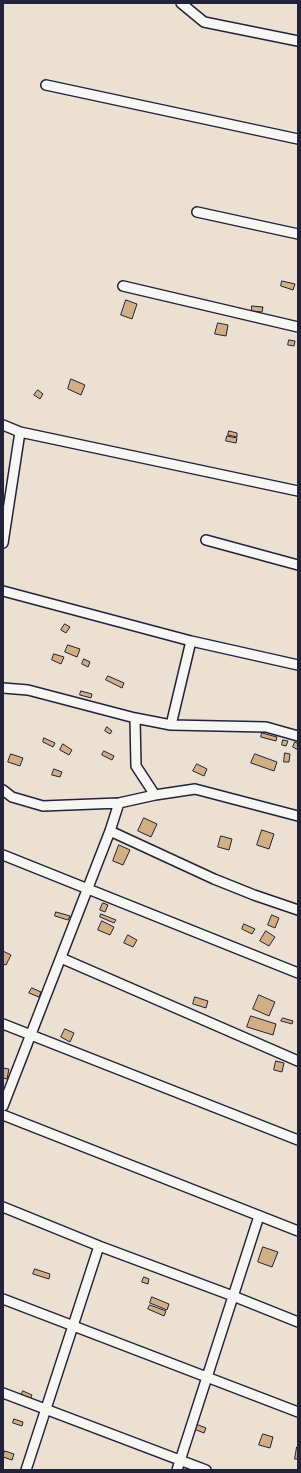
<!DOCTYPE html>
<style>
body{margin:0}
#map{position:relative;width:301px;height:1473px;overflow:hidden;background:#ebe0d1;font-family:Pangolin,sans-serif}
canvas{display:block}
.frame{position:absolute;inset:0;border:4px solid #22223b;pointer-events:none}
</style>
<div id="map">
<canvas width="301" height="1473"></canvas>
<div class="frame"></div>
</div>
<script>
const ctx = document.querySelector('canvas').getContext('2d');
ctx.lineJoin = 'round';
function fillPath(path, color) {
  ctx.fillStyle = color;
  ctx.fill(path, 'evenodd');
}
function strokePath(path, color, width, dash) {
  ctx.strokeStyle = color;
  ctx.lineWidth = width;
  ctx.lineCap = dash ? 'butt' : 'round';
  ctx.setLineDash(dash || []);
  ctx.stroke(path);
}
const building = new Path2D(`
 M282,281L295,284L293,290L281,286Z
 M126,300L137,304L132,319L121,315Z
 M252,306L263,307L262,312L252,311Z
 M218,323L228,325L226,336L215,334Z
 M289,340L295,341L294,346L288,345Z
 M71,379L85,385L81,395L68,389Z
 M38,390L43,394L40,399L34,395Z
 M229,431L237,433V437L228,435Z
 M227,436L237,438L236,443L226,441Z
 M65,624L70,627L66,633L61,630Z
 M68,645L80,649L77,657L65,652Z
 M54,654L64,657L61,664L52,660Z
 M84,659L90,662L88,667L82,664Z
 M108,676L124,683L122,688L106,680Z
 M81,691L92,694L91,698L80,695Z
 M107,727L112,731L110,734L105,731Z
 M262,733L277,737L276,741L261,737Z
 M44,738L55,743L53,747L43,742Z
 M283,740L288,741L286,746L282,745Z
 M295,742L298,744V750L293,747Z
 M63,744L72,750L69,755L60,750Z
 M104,751L114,756L112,760L102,755Z
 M285,753L290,754L289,762H284Z
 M11,754L23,758L20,766L8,762Z
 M255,754L277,762L274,771L251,763Z
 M197,764L207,769L204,776L193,771Z
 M54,769L62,772L60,777L52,775Z
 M144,818L157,824L151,837L138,831Z
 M262,830L274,834L269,849L257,845Z
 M221,836L232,839L229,850L218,847Z
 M119,845L130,850L123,865L113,861Z
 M103,903L108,905L105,912L100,910Z
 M56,912L70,916L68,920L55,916Z
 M101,914L116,920L114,923L100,917Z
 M272,915L279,918L275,928L268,925Z
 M102,921L114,927L110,935L98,930Z
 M244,924L255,929L252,934L242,929Z
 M266,931L275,937L269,946L260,941Z
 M128,935L137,940L133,947L124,943Z
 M3,951L11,955L6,965L3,964Z
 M32,988L41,992L39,997L29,993Z
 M259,995L275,1002L269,1016L253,1009Z
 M195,997L208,1001L206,1008L193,1004Z
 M251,1016L276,1024L273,1035L247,1027Z
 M283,1018L293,1021L292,1024L281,1021Z
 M65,1029L74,1033L70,1042L61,1037Z
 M276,1061L284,1063L282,1072L274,1070Z
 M3,1068L9,1069L7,1079L3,1078Z
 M263,1247L278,1252L272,1267L258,1262Z
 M35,1269L50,1274L49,1279L33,1274Z
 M144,1277L149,1279L148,1284L142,1282Z
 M152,1297L169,1304L167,1310L150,1303Z
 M150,1305L166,1311L164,1316L148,1309Z
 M23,1391L32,1395L30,1400L21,1396Z
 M14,1419L23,1422L22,1426L13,1423Z
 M196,1424L206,1428L204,1433L194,1429Z
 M263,1434L273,1437L270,1448L259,1445Z
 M297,1447H298V1459H295Z
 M5,1451L14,1454L12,1460L3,1457Z`);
fillPath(building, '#d1ae83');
strokePath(building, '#22223b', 1);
const minor = new Path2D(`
 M181,3L204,22L298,41
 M46,85L298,139
 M197,212L298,234
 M123,286L298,327
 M3,425L20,432L298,491
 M206,540L298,565
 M3,543L20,432
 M3,591L191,641L298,665
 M3,688L28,690L135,718
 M171,725L191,641
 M3,790L12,797L43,806L119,803L155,795L195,789L298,816
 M155,795L136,766L135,718L171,725L266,727L298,736
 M110,831L214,879L254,895L298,910
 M3,855L298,973
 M61,958L298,1061
 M3,1024L298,1140
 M3,1106L110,831L119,803
 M3,1115L298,1231
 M3,1207L99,1246L233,1296L298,1322
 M3,1299L298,1412
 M3,1393L206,1470
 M26,1470L99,1246
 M177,1470L259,1216`);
strokePath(minor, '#22223b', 12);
strokePath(minor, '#f6f6f2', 9);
</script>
